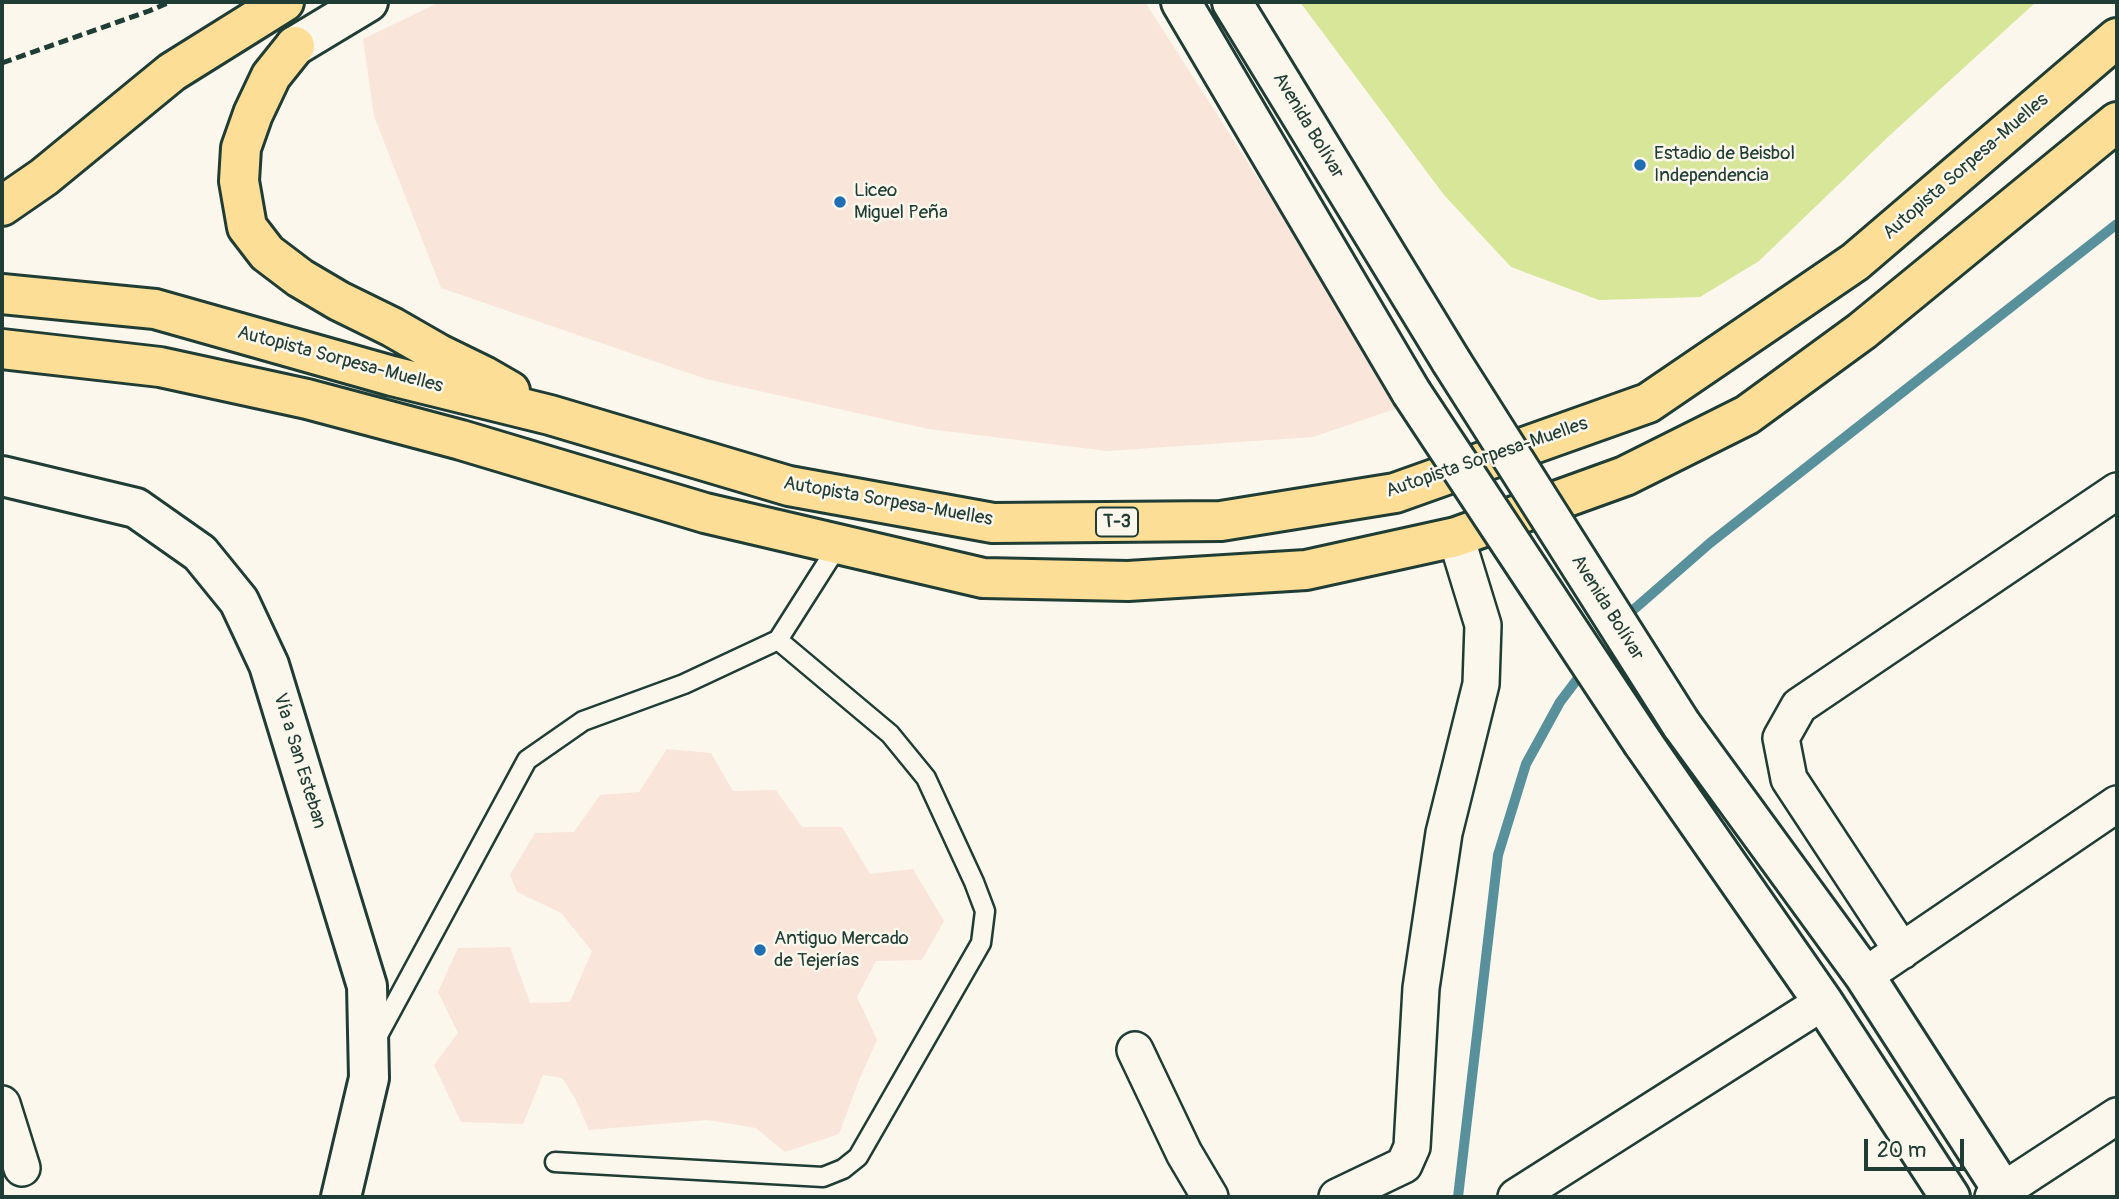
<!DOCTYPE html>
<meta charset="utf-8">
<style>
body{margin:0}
#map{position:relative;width:2119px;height:1199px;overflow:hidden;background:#fbf7ec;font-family:Pangolin,sans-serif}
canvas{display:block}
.frame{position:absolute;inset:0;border:4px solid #1f3d34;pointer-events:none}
.scale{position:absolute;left:1864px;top:1139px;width:100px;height:32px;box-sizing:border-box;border:4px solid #1f3d34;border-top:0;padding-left:9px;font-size:21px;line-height:24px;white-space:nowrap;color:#1f3d34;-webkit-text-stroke:5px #fbf7ec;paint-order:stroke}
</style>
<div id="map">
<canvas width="2119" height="1199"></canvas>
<div class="frame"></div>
<div class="scale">20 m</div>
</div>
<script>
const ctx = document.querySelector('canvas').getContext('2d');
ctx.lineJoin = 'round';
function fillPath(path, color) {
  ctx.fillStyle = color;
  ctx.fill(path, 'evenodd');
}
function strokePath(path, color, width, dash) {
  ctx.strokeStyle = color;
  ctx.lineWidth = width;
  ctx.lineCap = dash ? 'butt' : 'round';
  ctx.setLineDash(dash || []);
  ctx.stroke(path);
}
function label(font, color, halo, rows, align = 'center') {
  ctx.font = font + ' Pangolin,sans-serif';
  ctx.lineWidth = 5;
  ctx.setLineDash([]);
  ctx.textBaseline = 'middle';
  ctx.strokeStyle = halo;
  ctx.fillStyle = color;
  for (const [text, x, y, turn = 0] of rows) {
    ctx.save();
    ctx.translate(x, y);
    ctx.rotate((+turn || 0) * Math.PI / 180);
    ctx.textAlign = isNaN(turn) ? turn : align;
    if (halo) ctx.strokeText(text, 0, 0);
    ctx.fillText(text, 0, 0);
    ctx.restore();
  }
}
fillPath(new Path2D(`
 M440,2H1145L1404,406L1313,437L1107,451L928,429L706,379L441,288L374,116L363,39Z
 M667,749L711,753L733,791L776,790L802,827H842L870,874L913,869L944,921L922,960L876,961L857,997L877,1040L859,1080L839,1134L785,1152L756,1128L707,1120L589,1130L575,1098L562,1078L543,1075L523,1124L461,1122L434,1065L458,1033L438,992L458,948L510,947L530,1003L570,1002L592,951L561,913L517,892L510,875L535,833L574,832L600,795L639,792Z`), '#f9e5da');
fillPath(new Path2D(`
 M1300,2H2036L1889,136L1759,261L1700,297L1599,300L1511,267L1444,195Z`), '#d7e699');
strokePath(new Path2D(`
 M1624,618L1710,543L2117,224
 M1458,1197L1498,855L1526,764L1560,702L1585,669`), '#58919b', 10);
const service = new Path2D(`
 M376,1039L527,760L583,721L684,684L778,640L839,544
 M555,1162L823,1177L843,1169L858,1157L981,943L985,911L974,882L926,778L890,734L778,640`);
const minor = new Path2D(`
 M1902,951L1789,779L1781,738L1799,706L2117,491
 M1882,964L2117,804
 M1135,1050L1184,1153L1210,1197
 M2,1104L22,1168
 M1337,1197L1404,1165L1412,1147L1421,988L1444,833L1481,684L1483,625L1456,537
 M1516,1197L1823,1002
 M1993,1197L2117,1116`);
const tertiary = new Path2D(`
 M1181,2L1411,392
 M1232,2L1451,361
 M295,46L368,2
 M2,476L136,508L200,553L239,601L269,665L367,986L369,1078L341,1197
 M1681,724L1864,975L2007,1197
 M1643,743L1823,1002L1950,1197`);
const primary = new Path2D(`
 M295,46L271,76L253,114L241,148L239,181L247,227L267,253L300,278L339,301L392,327L439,354L484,376L510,391
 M2,206L44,177L172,72L284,2
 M2,294L155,309L392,376L550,415L789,486L993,523L1221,521L1395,493L1648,403L1855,262L2117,38
 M2,349L160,367L307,399L461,440L705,513L983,578L1128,581L1306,570L1456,537L1625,476L1747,415L1862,331L2117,122`);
strokePath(service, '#1f3d34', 23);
strokePath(minor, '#1f3d34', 40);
strokePath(tertiary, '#1f3d34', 44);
strokePath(primary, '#1f3d34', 44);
strokePath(service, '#fbf7ec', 18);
strokePath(minor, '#fbf7ec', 35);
strokePath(tertiary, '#fbf7ec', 38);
strokePath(primary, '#fcde96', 38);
strokePath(new Path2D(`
 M2,63L149,11L170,2`), '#1f3d34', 5, [10, 5]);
const tertiaryBridge = new Path2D(`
 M1451,361L1681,724
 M1411,392L1643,743`);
strokePath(tertiaryBridge, '#1f3d34', 44, []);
strokePath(tertiaryBridge, '#fbf7ec', 38);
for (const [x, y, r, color] of [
 [1640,165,7,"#1f6fb2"],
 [840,202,7,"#1f6fb2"],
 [760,950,7,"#1f6fb2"]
]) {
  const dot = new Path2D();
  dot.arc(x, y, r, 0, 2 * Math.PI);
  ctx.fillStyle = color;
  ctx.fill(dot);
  strokePath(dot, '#fbf7ec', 2.5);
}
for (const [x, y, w] of [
 [1117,522,42]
]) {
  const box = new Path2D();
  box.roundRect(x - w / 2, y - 14.5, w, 29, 5);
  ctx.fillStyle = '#fbf7ec';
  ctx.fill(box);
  strokePath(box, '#1f3d34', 2);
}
label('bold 18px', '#1f3d34', null, [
 ["T-3",1117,522]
]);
label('19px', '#1f3d34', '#fbf7ec', [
 ["Avenida Bolívar",1308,126,59],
 ["Autopista Sorpesa-Muelles",1966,167,-41],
 ["Autopista Sorpesa-Muelles",340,360,15],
 ["Autopista Sorpesa-Muelles",1487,458,-19],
 ["Autopista Sorpesa-Muelles",888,502,10],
 ["Avenida Bolívar",1607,608,58],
 ["Vía a San Esteban",299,761,73]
]);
label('19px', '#1f3d34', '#fbf7ec', [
 ["Estadio de Beisbol",1654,154],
 ["Independencia",1654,176],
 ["Liceo",854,191],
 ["Miguel Peña",854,213],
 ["Antiguo Mercado",774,939],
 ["de Tejerías",774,961]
], 'left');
</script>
